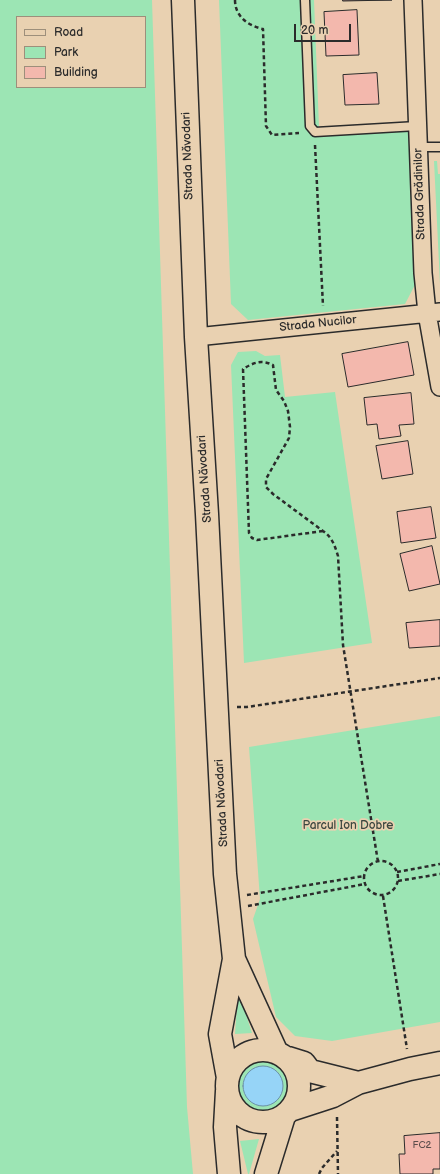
<!DOCTYPE html>
<meta charset="utf-8">
<style>
body{margin:0}
#map{position:relative;width:440px;height:1174px;overflow:hidden;background:#e9d1b1;font-family:"Balsamiq Sans",sans-serif}
canvas{display:block}
.legend{position:absolute;left:16px;top:16px;width:130px;height:72px;box-sizing:border-box;background:#e9d1b1;border:1px solid #9d8f7b;margin:0;padding:5px 7px;list-style:none;font-size:12px;color:#2b2b2b}
.legend li{display:flex;align-items:center;gap:8px;height:20px}
.legend b{width:20px;border:1px solid #9d8f7b}
.scale{position:absolute;left:294px;top:24px;width:57px;height:18px;box-sizing:border-box;border:2px solid #2b2b2b;border-top:0;padding-left:5px;font-size:12px;line-height:14px;white-space:nowrap;color:#2b2b2b;-webkit-text-stroke:3px #e9d1b1;paint-order:stroke}
</style>
<div id="map">
<canvas width="440" height="1174"></canvas>
<ul class="legend">
<li><b style="height:5px;background:#e9d1b1"></b>Road</li>
<li><b style="height:11px;background:#9ce5b4"></b>Park</li>
<li><b style="height:11px;background:#f3b8ad"></b>Building</li>
</ul>
<div class="scale">20 m</div>
</div>
<script>
const ctx = document.querySelector('canvas').getContext('2d');
ctx.lineJoin = 'round';
function fillPath(path, color) {
  ctx.fillStyle = color;
  ctx.fill(path, 'evenodd');
}
function strokePath(path, color, width, dash) {
  ctx.strokeStyle = color;
  ctx.lineWidth = width;
  ctx.lineCap = dash ? 'butt' : 'round';
  ctx.setLineDash(dash || []);
  ctx.stroke(path);
}
function label(font, color, halo, rows, align = 'center') {
  ctx.font = font + ' "Balsamiq Sans",sans-serif';
  ctx.lineWidth = 3.5;
  ctx.setLineDash([]);
  ctx.textBaseline = 'middle';
  ctx.strokeStyle = halo;
  ctx.fillStyle = color;
  for (const [text, x, y, turn = 0] of rows) {
    ctx.save();
    ctx.translate(x, y);
    ctx.rotate((+turn || 0) * Math.PI / 180);
    ctx.textAlign = isNaN(turn) ? turn : align;
    if (halo) ctx.strokeText(text, 0, 0);
    ctx.fillText(text, 0, 0);
    ctx.restore();
  }
}
fillPath(new Path2D(`
 M0,0H152L187,1107L193,1174H0ZM17,17H145V87H17Z
 M219,0H314L319,127L412,123L417,281L405,304L248,320L231,304Z
 M434,161H437L438,174H440V284Z
 M256,351L265,356L280,355L285,397L335,392L372,643L244,663L231,365L238,352Z
 M440,716V1022L332,1041L295,1036L276,1017L253,919L260,899L249,747Z
 M238,990L252,1033L235,1034Z
 M237 1086a26 26 0 1 1 52 0a26 26 0 1 1-52 0Z
 M259,1139L249,1174H248L240,1141Z`), '#9ce5b4');
const water = new Path2D(`
 M243 1086a20 20 0 1 1 40 0a20 20 0 1 1-40 0Z`);
fillPath(water, '#96d4f7');
strokePath(water, '#6b90a5', 1);
const building = new Path2D(`
 M343,0H392L343,1Z
 M357,10L359,55L326,56L324,12Z
 M377,73L379,104L345,105L343,75Z
 M408,342L414,375L348,387L342,354Z
 M411,393L414,424L399,425L401,436L379,439L377,424L367,425L364,398Z
 M408,441L413,474L382,479L376,446Z
 M431,507L436,538L401,543L397,512Z
 M432,546L440,584L409,591L400,554Z
 M440,620V646L409,648L406,623Z
 M440,1133V1169H433V1174H400L399,1154H405L404,1136Z`);
fillPath(building, '#f3b8ad');
strokePath(building, '#2b2b2b', 1);
const lane = new Path2D(`
 M305,0L310,126L315,132L417,126
 M419,147H440`);
const street = new Path2D(`
 M413,0L423,273L427,313L440,387
 M196,337L440,312`);
const secondary = new Path2D(`
 M183,0L196,337L207,514L225,874L234,959L220,1034L228,1078
 M234,959L277,1053
 M227 1086a36 36 0 1 1 72 0a36 36 0 1 1-72 0Z
 M288,1058L304,1063L310,1071L358,1083
 M227,1091L225,1127L229,1174
 M290,1110L333,1096L358,1083L410,1069L440,1063
 M266,1174L284,1116`);
strokePath(lane, '#2b2b2b', 11);
strokePath(street, '#2b2b2b', 20);
strokePath(secondary, '#2b2b2b', 25);
strokePath(new Path2D(`
 M235,0C235,17 249,26 263,29L266,126L272,135L299,133
 M315,145L323,306
 M323,531L257,540L252,538L249,533L243,369C253,363 261,359 273,365L276,390L284,401L288,411L290,427L289,438L266,479V487L273,494L323,531C332,537 335,546 338,556L343,645L378,862
 M237,707H247L440,678
 M364 878a17 17 0 1 1 34 0a17 17 0 1 1-34 0Z
 M397,872L440,864
 M398,881L440,874
 M247,895L364,876
 M383,896L407,1049
 M248,906L365,884
 M337,1117L338,1174
 M319,1174L322,1168L337,1151`), '#2b2b2b', 2.5, [4, 3]);
strokePath(lane, '#e9d1b1', 8);
strokePath(street, '#e9d1b1', 17);
strokePath(secondary, '#e9d1b1', 22);
label('10px', '#5d4e4c', null, [
 ["FC2",422,1145]
]);
label('12px', '#2b2b2b', '#e9d1b1', [
 ["Strada Năvodari",188,156,-92],
 ["Strada Grădinilor",420,194,-92],
 ["Strada Nucilor",318,324,-6],
 ["Strada Năvodari",205,479,-94],
 ["Strada Năvodari",222,803,-93]
]);
label('12px', '#3c4740', '#e9d1b1', [
 ["Parcul Ion Dobre",348,826]
]);
</script>
